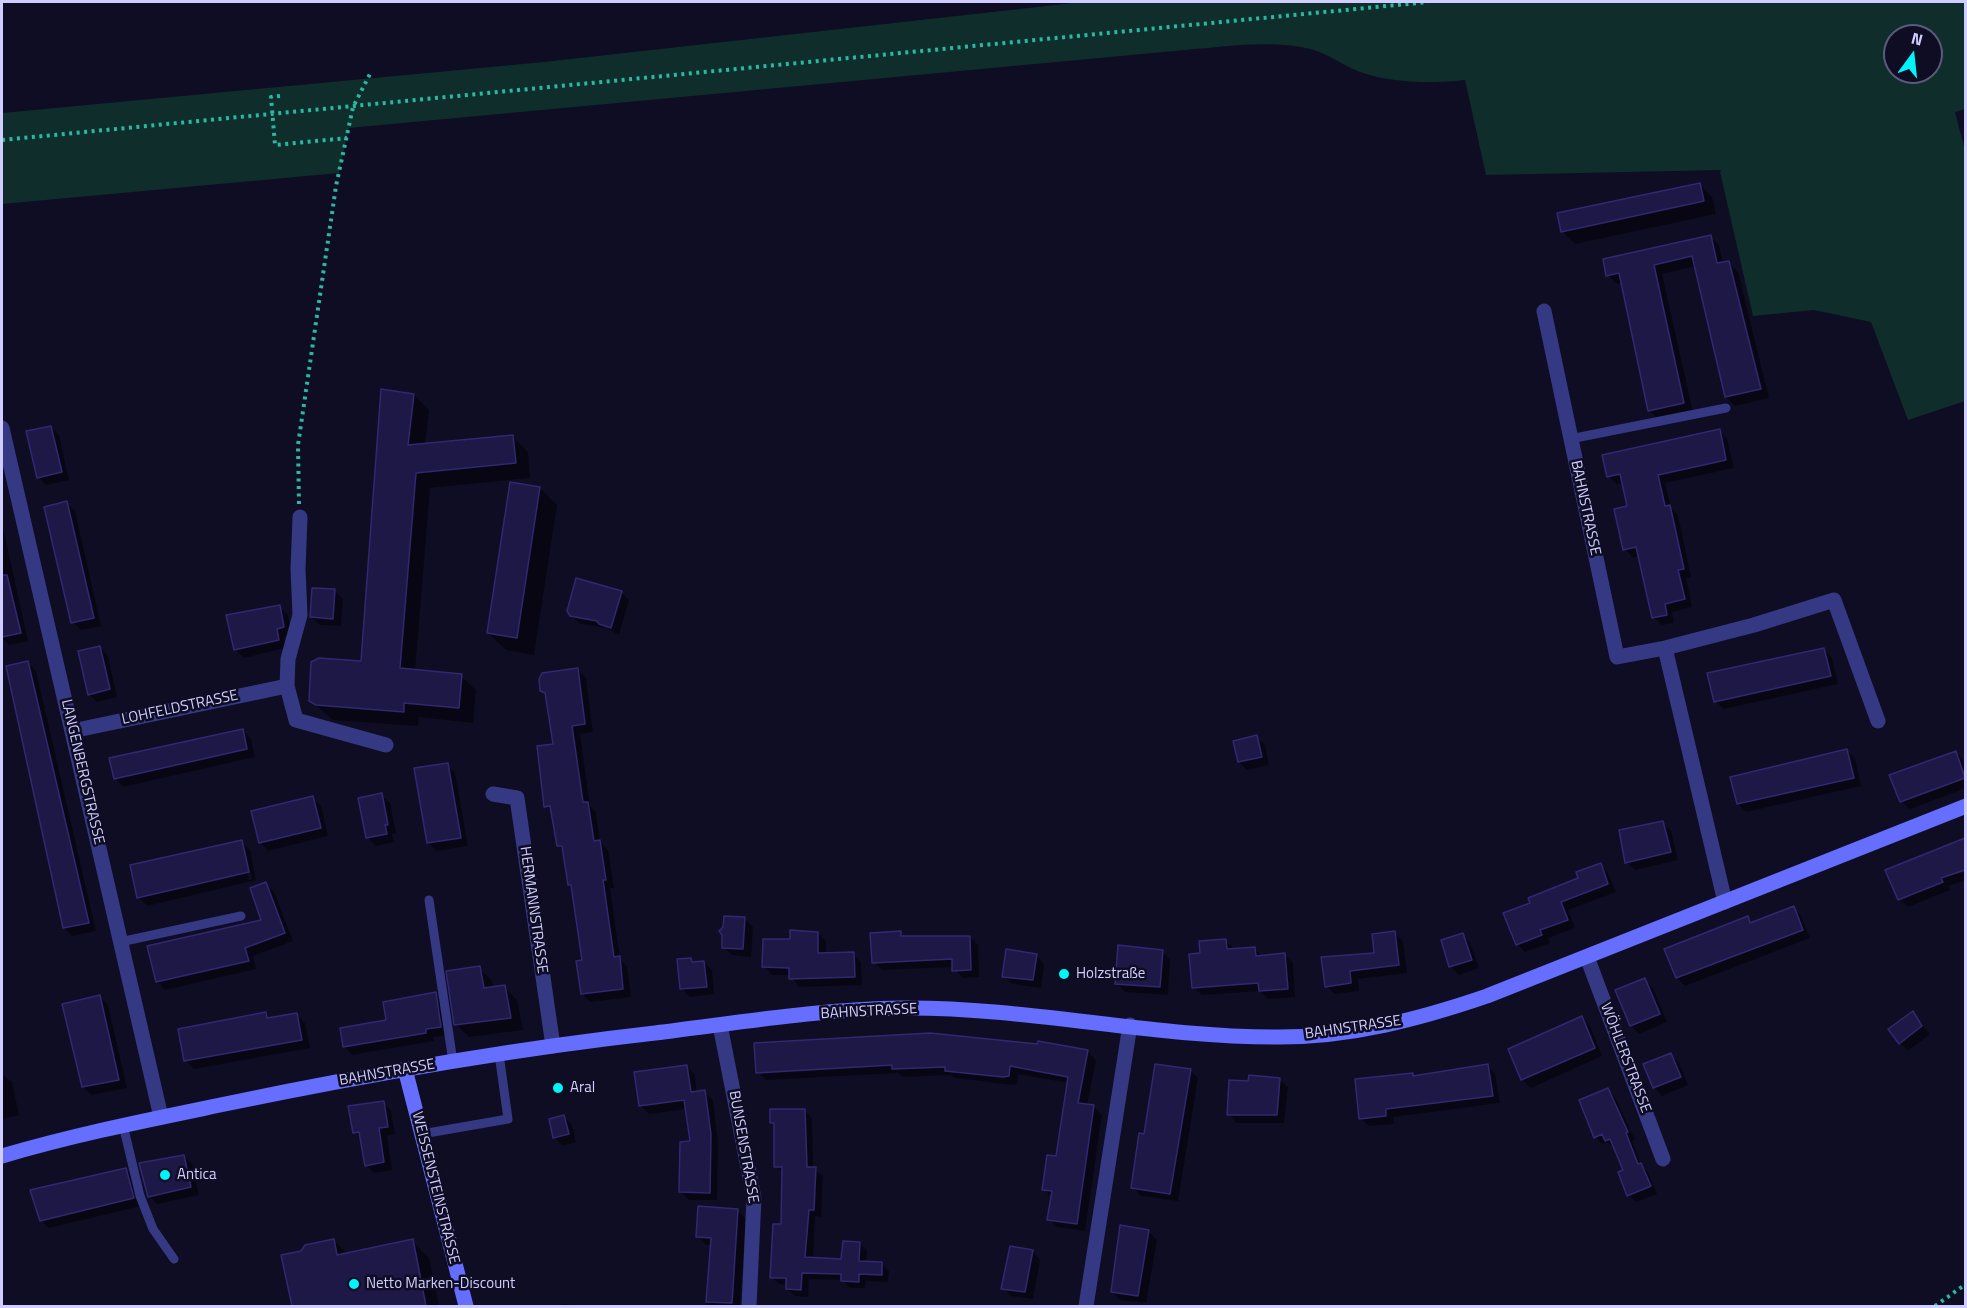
<!DOCTYPE html>
<meta charset="utf-8">
<style>
body{margin:0}
#map{position:relative;width:1967px;height:1308px;overflow:hidden;background:#0f0d23;font-family:"Titillium Web",sans-serif}
canvas{display:block}
.frame{position:absolute;inset:0;border:3px solid #d0ceff;pointer-events:none}
.north{position:absolute;left:1883px;top:24px;width:60px;height:60px;box-sizing:border-box;background:#0f0d23;border:2px solid #5c5a7b;border-radius:50%;rotate:15deg;font-size:16px;font-weight:700;line-height:24px;text-align:center;color:#d0ceff}
.north::after{content:'';display:block;margin:auto;width:21px;height:27px;background:#00f5f9;clip-path:polygon(50% 0,100% 100%,50% 72%,0 100%)}
</style>
<div id="map">
<canvas width="1967" height="1308"></canvas>
<div class="frame"></div>
<div class="north">N</div>
</div>
<script>
const ctx = document.querySelector('canvas').getContext('2d');
ctx.lineJoin = 'round';
function fillPath(path, color) {
  ctx.fillStyle = color;
  ctx.fill(path, 'evenodd');
}
function strokePath(path, color, width, dash) {
  ctx.strokeStyle = color;
  ctx.lineWidth = width;
  ctx.lineCap = dash ? 'butt' : 'round';
  ctx.setLineDash(dash || []);
  ctx.stroke(path);
}
function label(font, color, halo, rows, align = 'center') {
  ctx.font = font + ' "Titillium Web",sans-serif';
  ctx.lineWidth = 5;
  ctx.setLineDash([]);
  ctx.textBaseline = 'middle';
  ctx.strokeStyle = halo;
  ctx.fillStyle = color;
  for (const [text, x, y, turn = 0] of rows) {
    ctx.save();
    ctx.translate(x, y);
    ctx.rotate((+turn || 0) * Math.PI / 180);
    ctx.textAlign = isNaN(turn) ? turn : align;
    if (halo) ctx.strokeText(text, 0, 0);
    ctx.fillText(text, 0, 0);
    ctx.restore();
  }
}
fillPath(new Path2D(`
 M1082,2H1965V109L1955,112L1966,154L1965,401L1908,420L1871,322L1814,310L1753,316L1720,172L1722,170L1486,175L1465,80C1431,84 1392,83 1360,72C1344,66 1330,55 1314,50C1273,39 1226,47 1185,50L349,128L339,173L2,204V113L544,62ZM1895,36H1931V72H1895Z`), '#0f2d2a');
fillPath(new Path2D(`
 M1699,184L1712,197L1716,214L1575,244L1562,231Z
 M1710,236L1719,245L1723,263L1728,262L1738,272L1769,398L1735,406L1726,397L1696,266L1662,274L1693,412L1658,419L1649,410L1623,282L1617,284L1608,275Z
 M414,395L429,410L425,445L513,437L528,452L530,478L430,488L415,671L461,676L476,690L473,723L419,717L418,726L333,720L310,700L363,663Z
 M51,427L59,435L69,480L46,485L38,477Z
 M1719,431L1727,439L1734,468L1665,483L1671,508L1678,515L1691,577L1686,578L1692,607L1672,612L1674,623L1662,625L1653,617L1640,556L1633,558L1625,549L1629,507L1624,483L1617,484L1608,476Z
 M540,488L557,505L534,655L506,650L488,633Z
 M66,503L75,511L101,626L81,630L73,622Z
 M2,523L28,641L9,645L2,638Z
 M335,591L343,599L341,626L320,625L311,617Z
 M621,592L629,600L619,635L606,628L580,624L571,615Z
 M279,606L288,615L292,635L284,637L286,648L244,658L236,650Z
 M100,647L108,656L117,697L97,702L89,694Z
 M1824,650L1832,658L1838,684L1724,709L1715,701Z
 M28,663L36,671L96,931L72,936L64,928Z
 M578,669L586,678L593,732L580,734L590,806L596,812L600,842L608,850L614,888H610L620,959L627,966L631,997L590,1002L582,994L584,962L573,888L569,885L564,851L558,845L553,813L546,806L555,745L547,695L542,690Z
 M243,730L251,739L255,757L123,787L115,778Z
 M1256,737L1265,745L1269,765L1247,770L1239,762Z
 M1847,750L1855,759L1861,786L1746,812L1738,804Z
 M1956,752L1966,764V788L1910,809L1901,801Z
 M447,765L455,773L468,846L436,851L428,842Z
 M381,795L390,803L396,833L392,834L394,842L376,846L368,838L360,799Z
 M312,798L321,806L328,836L268,851L260,842Z
 M1663,823L1671,831L1678,860L1635,870L1627,862Z
 M1966,837V880L1948,886L1950,890L1908,907L1899,899L1953,845L1952,842Z
 M241,842L250,850L256,880L147,906L139,897ZM242,849H245L252,879L249,880Z
 M1600,864L1608,873L1616,892L1568,910L1575,928L1548,938L1550,943L1525,952L1517,944L1532,903L1580,879Z
 M266,884L274,892L293,941L253,956L256,969L165,990L157,981L263,921Z
 M1793,907L1801,916L1810,938L1685,986L1677,978L1747,918L1752,923Z
 M744,918L753,927L751,957L732,955L723,947Z
 M818,933L826,941V955L853,954L861,962L862,985L799,987L790,975H772L764,966L791,941Z
 M900,933L905,938L970,937L978,945L979,977L962,978L954,967L882,970L874,962Z
 M1394,933L1403,941L1407,973L1358,979L1359,991L1335,994L1326,986L1376,954Z
 M1462,934L1470,943L1479,968L1459,975L1451,967L1442,941Z
 M1226,941L1234,949H1255L1262,957L1285,955L1293,963L1295,997L1268,999L1260,991L1202,995L1193,987L1202,955Z
 M1162,951L1170,960L1168,995L1125,992L1117,984Z
 M1036,955L1044,964L1041,988L1012,984L1004,976Z
 M691,959L695,963L703,962L712,970L714,994L690,997L682,989Z
 M479,968L492,981L493,988L504,987L517,1000L523,1030L469,1037L456,1024Z
 M1645,980L1653,988L1667,1022L1639,1034L1631,1025Z
 M435,994L444,1002L448,1035L433,1037L434,1041L352,1055L344,1046Z
 M100,997L108,1005L127,1088L91,1095L83,1087Z
 M1913,1013L1930,1034L1908,1051L1900,1043Z
 M265,1014L270,1019L297,1015L305,1023L310,1048L194,1069L186,1060Z
 M1582,1017L1590,1026L1602,1056L1531,1088L1522,1079L1510,1050Z
 M1088,1052L1096,1060L1087,1106L1094,1107L1102,1115L1085,1231L1057,1227L1049,1219L1052,1198L1044,1189L1057,1158L1069,1083L1018,1074L1017,1084L1012,1085L955,1078L951,1075L902,1077L898,1073L766,1080L758,1072Z
 M1671,1055L1679,1063L1688,1085L1662,1096L1654,1087Z
 M1487,1065L1495,1074L1500,1103L1393,1117L1394,1124L1369,1126L1360,1118L1412,1075L1414,1077Z
 M687,1066L695,1075L697,1093L704,1092L713,1100L718,1143L717,1200H689L681,1192L692,1143L687,1109L649,1114L640,1105Z
 M1190,1070L1198,1078L1178,1201L1141,1196L1133,1187Z
 M2,1074L12,1082L19,1115L2,1119Z
 M1279,1079L1288,1087L1284,1123H1237L1228,1114L1249,1083Z
 M1608,1090L1615,1097L1635,1140H1632L1642,1166L1648,1172L1657,1194L1636,1202L1628,1195L1625,1171L1614,1148L1608,1142L1603,1144L1595,1137Z
 M383,1102L391,1111L395,1134L387,1136L392,1170L374,1173L366,1165L361,1138L355,1132Z
 M804,1110L812,1118L813,1169L823,1176L821,1217L815,1216L813,1259L843,1261L860,1243L867,1251L866,1263L882,1264L889,1271L888,1282L866,1281L865,1288H850L842,1280L809,1279L808,1297L795,1296L787,1289L788,1285L779,1284L771,1277L782,1226L784,1174L776,1166V1127L772,1123Z
 M564,1117L572,1125L576,1142L563,1146L554,1137Z
 M184,1156L192,1164L199,1195L157,1204L149,1196Z
 M126,1170L134,1178L141,1206L49,1228L41,1220Z
 M738,1211L746,1219L740,1306H706L712,1245H706L698,1236Z
 M1148,1231L1157,1240L1146,1303L1120,1300L1112,1292Z
 M334,1240L347,1254L412,1241L429,1258L439,1306H293L283,1256Z
 M1032,1251L1040,1260L1033,1299L1011,1296L1003,1288Z
 M562,1304L588,1306H562Z`), '#0007');
const building = new Path2D(`
 M1700,183L1704,201L1561,232L1557,213Z
 M1711,235L1717,263L1729,261L1761,389L1725,397L1692,256L1654,265L1684,403L1648,411L1619,273L1606,276L1603,259Z
 M381,389L414,394L408,445L513,435L516,463L416,473L400,668L462,674L459,708L404,703V712L316,705L309,701L311,662L319,658L361,661Z
 M51,426L62,472L37,478L26,431Z
 M1720,429L1726,460L1658,475L1665,506L1670,505L1684,569L1678,570L1685,599L1665,604L1667,615L1652,618L1636,547L1623,550L1614,509L1627,506L1620,474L1607,477L1602,455Z
 M510,482L540,487L517,638L487,633Z
 M67,501L94,618L71,623L44,507Z
 M2,575H7L21,633L2,637Z
 M576,578L622,591L611,628L599,624L597,621L570,616L567,611Z
 M312,588L335,589L333,619L310,617Z
 M280,605L284,627L277,629L279,640L234,650L226,615Z
 M100,646L110,689L88,695L78,651Z
 M1824,648L1831,676L1714,702L1707,673Z
 M28,661L89,923L63,928L6,666Z
 M578,668L585,724L572,726L583,802H588L594,841L600,840L606,880H603L614,957L620,956L623,989L581,994L576,961L582,960L571,885H568L562,846H557L550,806L544,807L537,746L553,744L545,693L540,691L539,679L542,673Z
 M243,729L247,749L114,779L109,758Z
 M1257,735L1262,757L1238,762L1233,741Z
 M1847,749L1854,778L1737,804L1730,777Z
 M1956,751L1965,778L1900,802L1889,775Z
 M448,763L461,838L427,843L414,768Z
 M382,793L388,825H385L387,834L366,838L358,798Z
 M313,796L321,828L259,843L251,811Z
 M1663,821L1671,852L1625,863L1619,830Z
 M1965,838V870L1941,878L1943,882L1898,900L1885,870Z
 M242,840L249,872L137,898L130,865Z
 M1601,863L1608,884L1561,902L1568,920L1540,930L1542,935L1516,945L1503,913L1530,903L1528,898L1578,878L1576,872Z
 M266,882L285,933L245,948L249,961L156,982L147,946L261,920L250,888Z
 M1794,906L1803,930L1676,978L1664,949L1748,916L1750,923Z
 M724,916L745,917L743,949L722,948V935L719,931L723,927Z
 M790,930L818,932V953L854,952L855,977L789,979V968L762,967L763,939H790Z
 M901,931V936H970L971,970L952,971V959L872,963L870,933Z
 M1395,931L1399,965L1350,971L1351,983L1325,987L1321,957L1374,953L1372,934Z
 M1463,933L1472,960L1449,967L1441,940Z
 M1226,939L1227,949L1255,947L1256,956L1285,953L1288,989L1259,991L1258,983L1192,988L1189,954L1200,953L1199,941Z
 M1118,945L1163,950L1160,987L1115,984Z
 M1006,949L1037,954L1033,980L1002,977Z
 M691,958L692,962L704,961L707,987L680,989L677,959Z
 M480,966L484,988L505,985L511,1018L454,1025L446,971Z
 M1645,978L1660,1014L1630,1026L1615,990Z
 M436,992L441,1027L426,1029V1033L343,1047L340,1028L386,1020L383,1002Z
 M100,995L119,1080L82,1087L62,1004Z
 M1913,1011L1922,1026L1899,1044L1888,1029Z
 M266,1012L267,1018L297,1013L302,1040L184,1061L178,1029Z
 M1582,1016L1595,1048L1521,1080L1508,1049Z
 M930,1033L1037,1044L1038,1041L1088,1050L1078,1103L1094,1105L1077,1224L1047,1220L1052,1191L1042,1190L1047,1155L1056,1156L1068,1077L1010,1066L1009,1076L1003,1077L945,1071V1067L892,1069V1065L756,1073L754,1043Z
 M1671,1053L1681,1077L1653,1088L1643,1064Z
 M1155,1064L1191,1069L1170,1194L1131,1188L1139,1133L1144,1134Z
 M1488,1064L1493,1096L1386,1109V1116L1359,1119L1355,1079L1413,1073V1076Z
 M687,1065L691,1092L705,1090L711,1134L710,1193L679,1192L680,1142L690,1141L684,1100L639,1106L634,1072Z
 M1249,1075L1280,1078L1277,1115H1227L1229,1080L1248,1081Z
 M1608,1088L1628,1132L1626,1133L1638,1164L1641,1163L1651,1186L1627,1196L1618,1172L1623,1170L1610,1139L1605,1141L1602,1134L1594,1138L1579,1100Z
 M384,1101L388,1127L379,1128L384,1162L365,1166L359,1132L353,1133L348,1106Z
 M770,1109H805L807,1167H816L814,1210H809L805,1257L841,1259L843,1241L860,1242L859,1261L882,1262V1275L859,1274V1282L841,1281V1274L802,1273L801,1290L786,1289V1278H770L773,1224H781L782,1167H774V1123H770Z
 M564,1115L569,1134L553,1138L549,1119Z
 M184,1155L191,1187L148,1197L139,1163Z
 M126,1168L134,1198L40,1221L30,1190Z
 M698,1206L738,1209L732,1303L706,1302L711,1238L696,1237Z
 M1120,1225L1149,1230L1138,1296L1111,1292Z
 M334,1239L337,1255L413,1239L426,1306H292L281,1255L301,1251L305,1245Z
 M1010,1246L1033,1250L1025,1292L1001,1289Z`);
fillPath(building, '#1d1845');
strokePath(building, '#312872', 1.5);
strokePath(new Path2D(`
 M280,96L271,97L275,145L347,138
 M2,140L1428,2
 M299,504L298,445L336,186L353,107L371,72
 M1935,1306L1966,1284`), '#28b9a5', 4, [3, 4.5]);
strokePath(new Path2D(`
 M1570,439L1726,408
 M429,900L453,1062
 M120,942L241,916
 M123,1125L140,1196L153,1229L174,1259
 M422,1134L508,1119L499,1054`), '#353984', 9);
strokePath(new Path2D(`
 M1544,311L1617,657L1665,648L1725,902
 M2,428L161,1117
 M1665,648L1754,625L1834,600L1878,721
 M287,686L288,659L300,615L298,569L300,517
 M72,731L287,686L296,720L386,745
 M493,794L517,798L553,1046
 M1587,957L1663,1159
 M720,1025L754,1198L749,1306
 M1086,1306L1130,1025`), '#353984', 15);
strokePath(new Path2D(`
 M405,1069L466,1306
 M2,1156C76,1134 153,1119 230,1103C370,1074 512,1049 655,1033C737,1023 821,1009 903,1008C1030,1007 1154,1038 1280,1037C1351,1037 1420,1019 1487,996L1966,806`), '#656eff', 15);
for (const [x, y, r, color] of [
 [1064,974,6,"#00f5f9"],
 [558,1088,6,"#00f5f9"],
 [165,1175,6,"#00f5f9"],
 [354,1284,6,"#00f5f9"]
]) {
  const dot = new Path2D();
  dot.arc(x, y, r, 0, 2 * Math.PI);
  ctx.fillStyle = color;
  ctx.fill(dot);
  strokePath(dot, '#0f0d23', 2);
}
label('15px', '#d0ceff', '#0f0d23', [
 ["BAHNSTRASSE",1585,508,78],
 ["LOHFELDSTRASSE",180,708,-12],
 ["LANGENBERGSTRASSE",82,772,77],
 ["HERMANNSTRASSE",533,910,82],
 ["BAHNSTRASSE",869,1012,-3],
 ["BAHNSTRASSE",1353,1028,-8],
 ["WÖHLERSTRASSE",1625,1058,69],
 ["BAHNSTRASSE",387,1073,-10],
 ["BUNSENSTRASSE",743,1147,80],
 ["WEISSENSTEINSTRASSE",435,1188,76]
]);
label('15px', '#d0ceff', '#0f0d23', [
 ["Holzstraße",1076,974],
 ["Aral",570,1088],
 ["Antica",177,1175],
 ["Netto Marken-Discount",366,1284]
], 'left');
</script>
